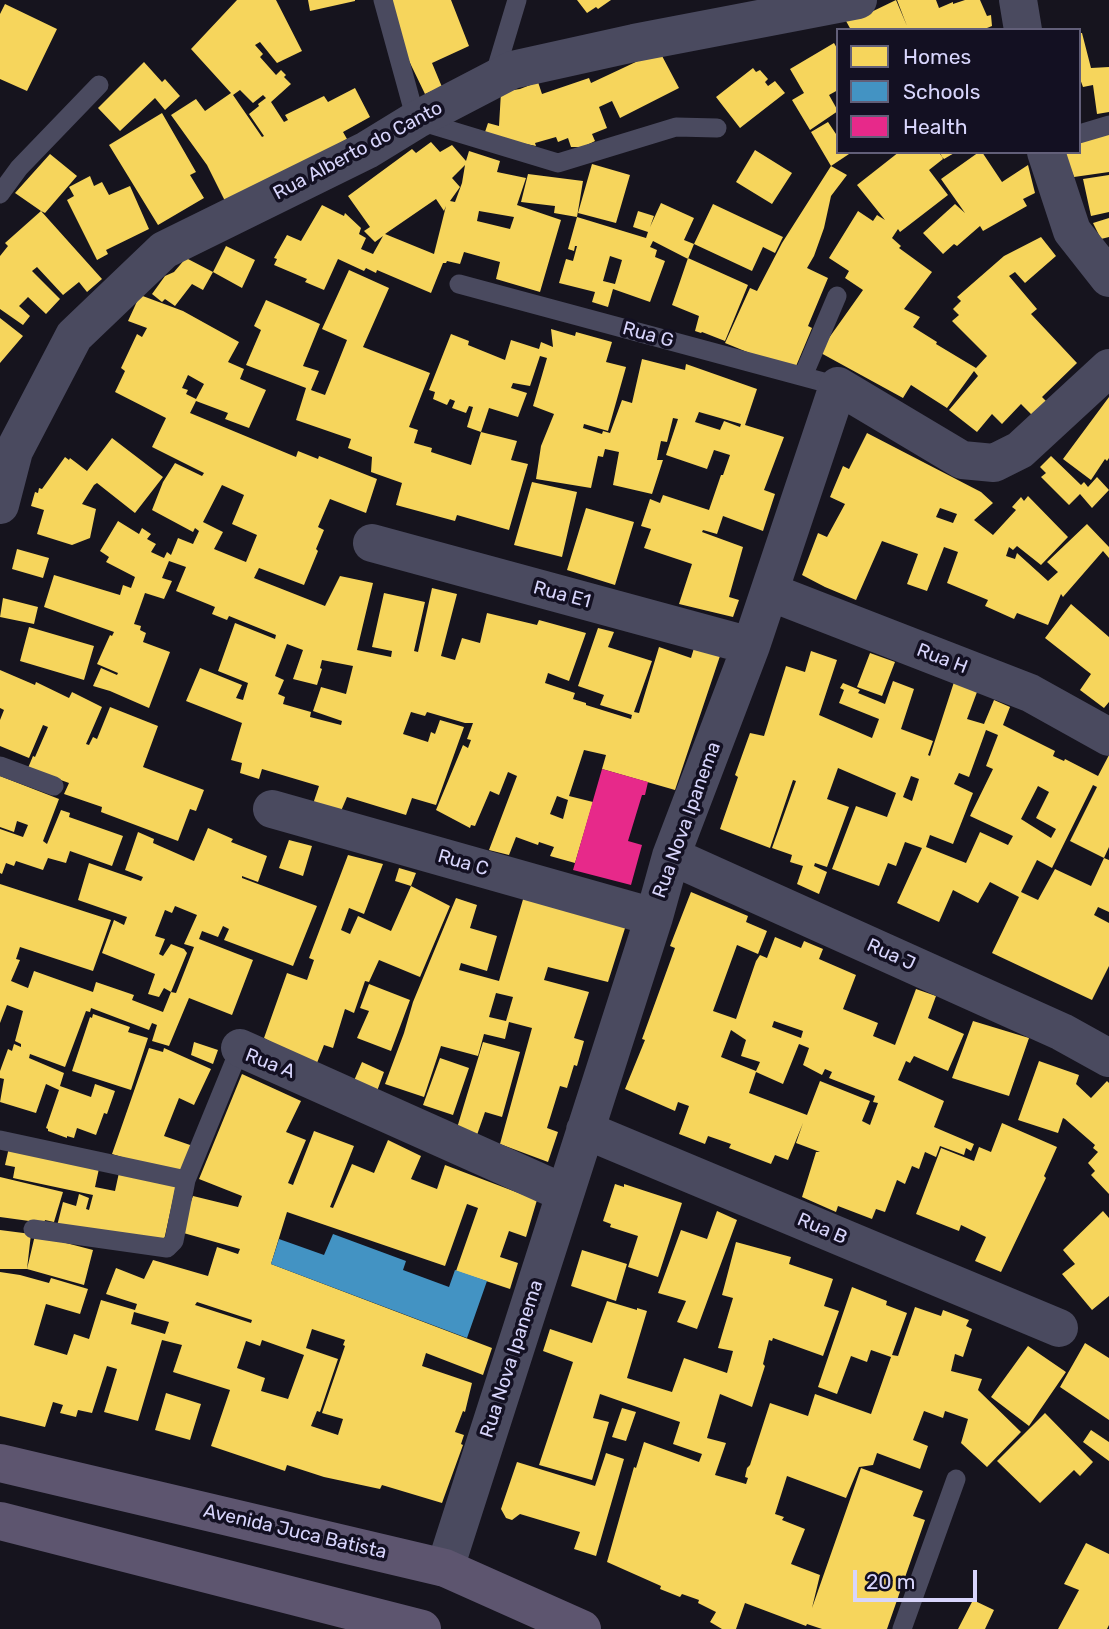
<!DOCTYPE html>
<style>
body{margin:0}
#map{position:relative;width:1109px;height:1629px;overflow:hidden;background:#16141e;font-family:Rubik,sans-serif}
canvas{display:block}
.legend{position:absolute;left:836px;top:28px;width:245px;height:126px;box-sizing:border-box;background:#131022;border:2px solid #625f79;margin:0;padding:9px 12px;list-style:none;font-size:21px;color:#d8d5fc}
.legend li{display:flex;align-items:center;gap:14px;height:35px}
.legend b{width:35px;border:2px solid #625f79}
.scale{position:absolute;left:853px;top:1570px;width:124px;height:32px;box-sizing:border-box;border:4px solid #d8d5fc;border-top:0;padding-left:9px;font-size:21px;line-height:24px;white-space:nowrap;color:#d8d5fc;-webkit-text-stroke:5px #131022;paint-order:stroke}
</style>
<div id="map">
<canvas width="1109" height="1629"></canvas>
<ul class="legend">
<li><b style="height:19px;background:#f6d55c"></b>Homes</li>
<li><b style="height:19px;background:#4393c3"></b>Schools</li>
<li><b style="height:19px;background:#e7298a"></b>Health</li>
</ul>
<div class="scale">20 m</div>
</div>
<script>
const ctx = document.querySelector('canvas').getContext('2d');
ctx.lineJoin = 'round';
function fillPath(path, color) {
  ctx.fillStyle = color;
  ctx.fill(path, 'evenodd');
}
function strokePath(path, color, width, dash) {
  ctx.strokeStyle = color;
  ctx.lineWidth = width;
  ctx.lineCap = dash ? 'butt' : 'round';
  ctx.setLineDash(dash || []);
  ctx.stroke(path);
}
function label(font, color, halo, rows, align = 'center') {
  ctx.font = font + ' Rubik,sans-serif';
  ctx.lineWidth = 7;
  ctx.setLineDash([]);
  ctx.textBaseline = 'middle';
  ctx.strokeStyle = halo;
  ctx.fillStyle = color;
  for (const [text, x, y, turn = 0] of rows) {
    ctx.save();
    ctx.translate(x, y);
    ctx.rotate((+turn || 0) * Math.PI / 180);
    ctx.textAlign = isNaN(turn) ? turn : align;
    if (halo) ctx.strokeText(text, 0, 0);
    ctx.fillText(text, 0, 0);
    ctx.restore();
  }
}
fillPath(new Path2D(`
 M237,0H276L302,51L277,63L260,42L255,45L263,54L260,57L276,75L281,70L286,75L284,77L291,84L271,102L284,122L288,120L285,115L324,96L328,102L355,88L370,117L343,132L347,139L228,207L207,165L171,115L196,99L205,111L231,93L191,49ZM240,90L253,103L263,95L266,98L258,104L259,106L249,114L264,136L262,137L233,95Z
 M308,0H355V1L310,11Z
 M387,0H451L469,46L432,63L442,87L425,94L398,38Z
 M577,0H611L598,9L596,7L587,13Z
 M896,0L907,26L897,0H936L939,8L953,2V4L965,0H980L987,16L991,15L992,26L982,30H851L841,12L863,16Z
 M5,4L57,29L27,91L0,79V14Z
 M1079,33H1082L1091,68L1109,67V112L1097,114L1093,85L1083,87L1079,76Z
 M834,43L838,50V90L829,95L838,111L810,130L792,100L804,93L790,69Z
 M655,53L661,54L679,88L620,118L612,101L599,107L607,128L592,134L595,141L583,147H571L568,138L558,142L556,137L535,143L536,146L496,138L485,132L488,123L499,126L501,92L520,89L538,82L542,94L589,78L591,83Z
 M144,62L162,82L165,79L180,96L165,110L155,98L120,131L98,108Z
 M753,68L756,72L760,70L768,79L765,82L768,86L775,81L785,93L740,128L716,97Z
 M162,113L196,172L190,175L204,198L158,225L109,145Z
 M828,122L838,137V152H848L849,154L831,166L811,132Z
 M1109,129V172L1074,177L1064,152H1079V138Z
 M431,142L440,152L452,145L466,161L469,151L500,161L497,172L526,178L517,205L561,220L540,292L496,279L500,262L464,252L460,264L447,261L446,263H443L431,293L377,270L376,273L366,268L364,271L338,259L324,290L305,282L307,279L274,265L277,259L274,258L287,235L301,241L322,205L344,216L345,213L361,228L359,234L366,238L361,249L373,254L383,236L375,242L364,231L370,227L348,196L412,149L416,153ZM465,165L462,183L455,202L450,201L460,187L452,178ZM436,199L444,211L446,206L434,254L385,234ZM479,211L514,217L510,229L477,221Z
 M755,150L792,173L772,204L736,182Z
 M899,152H939L942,157L940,152H956L944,159L942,157L943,159L929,170L948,195L900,232L898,229L892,238L901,246L899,248L932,272L904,309L920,317L913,327L937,342L936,344L976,368L987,356L952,321L959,315L953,309L961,301L957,297L1004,256L1041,237L1056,256L1025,283L1015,272L1009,276L1037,309L1031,314L1077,363L1042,397L1047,402L1033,416L1021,404L1002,424L992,414L977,432L949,410L978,376L974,371L947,408L911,385L903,398L819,352L863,290L845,278L849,271L829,258L858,211L873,221L877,215L885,220L857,185Z
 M979,152H982L1002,182L1028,165L1035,193L1023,199L1027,206L983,231L980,226L957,246L954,244L943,254L923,233L955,204L965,213L941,179Z
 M50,154L77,176L45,213L41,211L102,279L87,292L79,282L63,295L37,267L32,271L60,299L46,314L28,297L19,306L30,316L23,325L0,309V256L8,246L5,243L41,211L15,193Z
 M592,164L630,175L616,223L578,213Z
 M831,166L847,175L831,196L824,228L814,256L807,268L828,278L808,326L812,328L794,371L725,343L750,288L757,291L782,243Z
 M528,174L583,181L577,217L554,213L555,206L521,202Z
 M1109,175V212L1091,216L1083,179Z
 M90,176L94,186L102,182L109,195L130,186L149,229L106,250L108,254L97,260L67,200L74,196L69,187Z
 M661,203L694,218L684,240L694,244L688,259L653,241L650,247L657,250L655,257L665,261L650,302L613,289L608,307L592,302L595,292L559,283L566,259L573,261L577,246H575L574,251L568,249L577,217L646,238L648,232L633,227L638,211L654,216L650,227ZM610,256L622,260L615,284L603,281Z
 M713,204L783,237L775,253L763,247L752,271L694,244Z
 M1109,218V237L1101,239L1093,223Z
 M226,246L255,260L242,288L213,272Z
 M186,258L213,272L203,290L192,284L175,306L165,299L162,302L152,294L165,276L174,272Z
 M688,258L748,285L725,341L702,332L701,333L695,331L699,316L672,305Z
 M349,270L389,288L363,347L430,373L409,427L418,430L414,443L432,448L431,452L471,465L481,432L517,441L511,460L528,464L509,530L457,515L455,521L396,505L402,483L371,472L372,457L348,448L351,439L296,420L306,388L246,365L261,330L254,326L266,300L320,324L303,366L319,371L311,390L325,395L347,340L322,329Z
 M140,295L183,311L239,342L228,362L244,369L240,379L266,390L249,428L225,419L228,413L196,401L190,413L296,457L298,451L318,459L319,456L377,479L366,513L330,499L318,527L324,530L316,549L318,551L304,585L259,568L254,578L325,606L340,576L373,583L357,650L391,657L392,651L372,647L384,593L425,602L414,651L418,652L432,588L457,594L441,656L455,660L462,638L480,643L487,613L537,625L539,620L586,633L569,681L548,673L545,683L575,693L573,699L586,703V705L631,719L632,715L600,705L604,695L578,686L598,628L614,632L608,647L652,661L634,712L639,713L659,647L691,658L694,648L720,656L675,790L602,769L606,755L584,750L569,796L593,802L575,863L550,856L554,847L539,842L538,845L516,837L509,855L489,850L517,776L508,772L499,795L490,791L475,826L471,825L470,828L436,810L463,745L468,748L471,740L467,739L473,723H465L427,712L425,716L411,712L403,734L428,742L431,732L435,734L440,720L464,727L436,805L412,798L406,815L347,797L341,811L313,804L319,786L262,769L259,779L240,773L242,763L231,760L242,723L186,701L200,668L242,685L236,698L243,700L248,683L218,671L235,623L275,639L276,635L229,616L227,620L212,614L215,607L176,591L186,567L169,561L162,578L172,581L164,599L145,593L134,624L141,626L140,630L146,633L143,642L170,652L149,708L110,691L93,686L101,668L117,675L118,673L97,664L110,635L112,636L114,632L44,607L54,575L120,595L123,585L131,588L135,577L106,562L109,557L100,551L118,521L139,534L142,528L151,534L147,539L156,544L151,552L164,558L167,552L171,555L178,538L193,544L199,531L195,528L193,532L152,510L163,482L175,463L202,476L204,473L152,447L166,418L115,392L125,371L121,368L137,334L142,337L147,328L128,321ZM188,375L204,384L196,399L186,394L188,390L182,388ZM222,485L244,495L232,524L257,535L246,562L214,549L223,532L203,522ZM287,644L303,650L293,679L317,685L322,669L320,668L322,660L353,666L346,694L321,687L313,711L342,721L341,725L310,717L311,712L283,704L285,697L278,694L284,680L275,676ZM557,796L568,800L563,819L550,814Z
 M0,318L23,336L0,363Z
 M551,329L575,336L576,332L612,342L606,362L626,367L608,431L584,424L583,428L602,434L603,431L610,433L622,400L632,403L642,359L685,370L686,364L757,389L745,425L784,437L764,490L775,494L763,531L723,516L717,534L703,530L702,532L743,547L729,597L739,600L733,617L679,604L692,564L644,548L651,529L641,526L650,499L660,503L663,495L709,510L721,475H723L730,455L714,450L707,469L666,455L678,419L673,418L667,442L661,441L657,460H663L652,494L613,485L619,452L605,449L603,457L598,456L591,488L536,479L541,446L554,414L533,406L547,358L540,356L530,386L513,383L511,388L527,393L518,417L489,408L481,432L467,427L473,407L469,406L466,413L452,408L455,401L450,399L447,405L433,399L435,392L429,390L451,334L469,341L468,345L505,360L511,340L539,349L541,342L553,347ZM699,412L741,424L740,427L724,421L720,430L695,422Z
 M1109,397V458L1107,461L1105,459L1091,480L1063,459Z
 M867,433L981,492L993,503L974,520L993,535L1016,510L1012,507L1021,497L1024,501L1028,496L1068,537L1041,565L1017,546L1013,550L1009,547L1006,556L1015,559L1017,553L1048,581L1058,572L1047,562L1087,524L1109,547V558L1103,551L1063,597L1061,594L1048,625L1017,613L1014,619L985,606L988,600L947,583L958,552L944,547L927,591L907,584L918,554L882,541L856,600L825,587L802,575L818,533L827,537L845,504L830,497L843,466L849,469ZM940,508L957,514L953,523L936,517Z
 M112,438L163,477L135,513L97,483L94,485L82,504L96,509L90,538L72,545L37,534L44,510L31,506L35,492L38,493L39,488L42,489L65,457L69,460L70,458L87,471Z
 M1051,456L1081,485L1084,482L1088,487L1097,477L1109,490L1092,508L1080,494L1069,505L1041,477L1046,473L1040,467Z
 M532,482L577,492L562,557L514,545Z
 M586,508L634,522L615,585L567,570Z
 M17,549L49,558L43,578L12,569Z
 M3,598L38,607L34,624L0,617Z
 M1071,604L1109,637V702L1104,708L1080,690L1091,674L1045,638Z
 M29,627L94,646L84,680L20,661Z
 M811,651L837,660L819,715L872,738L879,719L839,703L844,690L840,688L843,683L860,690L858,693L885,704L893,681L914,689L901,729L933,741L928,755L930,756L954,682L977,692L967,719L984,724L994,700L1010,707L1003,725L1055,751L1053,756L1064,761L1065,759L1098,776L1109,755V847L1104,858L1109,860V912L1098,907L1094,915L1109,923V966L1092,1000L992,953L1019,897L990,882L978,903L953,890L939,922L897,903L922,848L905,842L896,866L888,863L879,886L832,869L856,806L887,817L896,793L838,768L827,799L849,807L827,867L815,863L814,866L827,872L819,894L797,884L803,866L790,862L792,855L772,848L796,781L793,780L770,848L720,829L738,777L735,775L750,733L764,736L786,666L805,672ZM986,730L998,735L986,766L993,769L970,816L1013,836L1008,845L980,832L966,863L926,847L930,835L953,844L973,793L954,784L959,773L969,777ZM911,776L919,779L912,801L903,797ZM1093,785L1097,787L1070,841L1104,858L1091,886L1055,869L1038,900L1021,892L1037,860L1052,868ZM1038,786L1049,792L1036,818L1056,829L1051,838L1021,819Z
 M870,653L895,662L882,696L857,687Z
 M0,670L35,685L36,682L69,698L72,692L102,707L86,744L89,745L93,737L97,739L110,707L158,726L143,767L204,790L196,811L190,809L178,841L101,812L102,807L64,794L69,783L28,768L33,756L35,757L48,727L43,725L29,758L0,746V720L4,710L0,708Z
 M0,776L59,799L43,841L47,844L61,810L70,813L69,817L123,836L112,866L70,851L66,863L48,858L43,870L16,861L14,866L6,863L2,874L0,873V829L23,837L28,825L17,821L14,832L0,827Z
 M208,828L233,839L231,842L267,856L258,882L242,876V878L317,906L293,966L224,940L229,929L223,926L218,937L202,931L199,939L253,960L232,1015L189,998L169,1046L152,1041L157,1025L152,1023L149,1030L91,1008L90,1012L86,1011L65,1067L30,1054L29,1058L64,1073L60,1086L91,1097L95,1084L115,1091L107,1114L104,1113L96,1135L77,1128L74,1138L67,1136V1138L48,1131V1129L46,1128L59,1090L46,1084L36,1113L0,1102L4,1079L0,1078V1071L8,1049L12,1051L14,1044L21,1047V1044L15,1041L23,1011L7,1005L0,1023V884L111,920L93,971L20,947L16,959L20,960L11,981L28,988L34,971L93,992L96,982L134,995L132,1000L163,1012L171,992L176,993L194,947L184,944L197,915L175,906L172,913L165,910L155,936L165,939L159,954L163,956L171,944L184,949L187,953L171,992L164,988L159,997L148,994L155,974L102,953L114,920L124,925L127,917L78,900L89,863L141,881L143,877L125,870L138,832L154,839L153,843L194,861Z
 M289,840L312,846L303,876L279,868Z
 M348,855L383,864L364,914L349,908L341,930L350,934L358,916L391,931L411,886L450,906L420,977L379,960L369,982L365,981L354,1013L345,1009L333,1048L324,1045L315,1068L264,1038L287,973L307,980L314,960L309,958Z
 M399,868L416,873L411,886L395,881Z
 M691,892L748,916L746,922L767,931L758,954L737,945L713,1011L736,1019L756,961L760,955L767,958L775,937L801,948L804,941L823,949L819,959L856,975L843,1009L878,1023L873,1036L895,1045L916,989L936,996L928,1018L964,1034L948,1071L914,1056L910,1063L906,1061L898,1080L944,1101L934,1127L974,1144L971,1151L966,1148L964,1155L940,1146L936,1157L925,1152L919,1169L912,1166L905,1184L897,1180L885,1212L876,1209L872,1219L838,1206L836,1212L802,1197L816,1152H820L796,1143L803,1123L788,1160L775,1155L771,1164L729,1148L731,1144L708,1136L705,1144L679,1134L689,1106L678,1102L675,1111L625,1089L645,1040L642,1039L675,948L670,946ZM774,1021L803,1031L801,1038L772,1027ZM731,1030L746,1040L741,1056L760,1062L756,1071L721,1057ZM799,1044L809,1048L803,1065L822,1075L825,1069L832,1072L829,1078L875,1096L873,1102L878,1103L870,1125L862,1121L870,1101L820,1081L807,1115L749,1093L756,1072L783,1084Z
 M524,896L626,925L608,982L548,967L544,980L589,992L574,1038L584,1041L577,1066L574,1065L567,1088L560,1086L547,1128L558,1132L548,1162L500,1144L532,1028L509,1022L505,1039L484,1034L478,1056L441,1046L424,1097L385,1084L404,1033L413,1002L456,898L477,905L470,928L497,936L487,971L461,963L459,970L499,981ZM496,993L513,997L506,1021L489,1017Z
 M369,984L410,1000L391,1051L357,1038L369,1011L360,1008Z
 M93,1014L130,1027L128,1032L148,1038L131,1090L72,1071L90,1017L92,1018Z
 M973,1021L1029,1038L1009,1096L952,1078Z
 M194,1042L218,1050L213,1064L191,1055Z
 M483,1042L520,1052L502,1117L485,1112L477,1135L457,1128Z
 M149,1048L163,1052L164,1048L211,1069L194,1105L179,1098L164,1136L193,1146L181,1175L112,1154Z
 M440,1058L469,1068L453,1115L423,1105Z
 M1039,1061L1079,1075L1076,1084L1091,1098L1107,1081L1109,1083V1194L1091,1175L1095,1171L1088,1163L1098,1152L1093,1148L1095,1145L1065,1119L1063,1118L1058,1133L1018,1120Z
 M362,1062L384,1072L376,1094L353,1083Z
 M242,1074L301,1101L286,1132L306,1140L288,1183L293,1185L314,1131L354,1146L330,1207L333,1208L352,1164L374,1173L388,1140L421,1156L411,1179L437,1189L445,1165L537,1200L526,1237L509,1231L500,1257L518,1263L510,1289L456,1271L478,1208L467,1204L445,1266L287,1212L271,1264L492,1348L483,1375L426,1353L422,1366L472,1383L465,1412L463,1411L455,1432L464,1435L461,1444L463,1445L442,1503L382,1485L380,1489L324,1477L287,1465L285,1471L211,1446L230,1390L173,1372L182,1345L162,1340L138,1421L104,1412L117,1369L107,1366L92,1413L78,1410L76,1417L60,1413L63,1405L53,1402L45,1427L0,1416V1272L20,1275L49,1283L51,1278L88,1289L80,1314L46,1304L34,1345L67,1355L74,1334L89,1339L101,1300L135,1310L137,1304L106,1294L116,1268L144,1279L153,1260L208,1276L217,1247L238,1254L240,1249L180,1232L193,1196L238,1207L242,1196L199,1179ZM197,1302L252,1320L251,1323L195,1305ZM134,1312L169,1322L165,1334L131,1324ZM312,1329L345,1340L343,1345L345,1346L322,1413L343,1419L338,1435L311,1426L317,1411L320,1412L338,1359L306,1348ZM262,1340L304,1355L288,1399L261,1391L265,1378L237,1368L246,1341L260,1346Z
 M1002,1123L1057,1147L1044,1176L1046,1178L1001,1272L975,1261L986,1237L961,1225L959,1231L916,1214L941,1148L974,1161L979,1147L991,1152Z
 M10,1143L100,1164L95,1187L115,1191L120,1168L177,1181L163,1245L57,1226L63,1202L76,1206L79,1194L89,1198L86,1209L89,1210L93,1195L13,1178L15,1167L5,1165Z
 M0,1177L63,1192L54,1222L45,1220L44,1223L0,1217Z
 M615,1184L624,1187V1184L682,1203L658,1277L628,1267L638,1236L610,1227L611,1224L603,1221Z
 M717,1211L737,1220L697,1329L677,1322L686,1301L658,1293L681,1230L707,1239Z
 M1103,1211L1109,1218V1296L1092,1310L1062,1274L1075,1264L1063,1250Z
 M0,1230L31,1234L27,1269H0Z
 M35,1235L93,1250L84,1285L27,1269Z
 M736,1242L791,1257L789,1264L833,1279L824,1306L839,1311L823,1356L773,1338L772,1341L769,1340L763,1364L765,1366L752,1407L720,1394L707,1438L726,1443L715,1475L746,1484L748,1478L745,1477L747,1468L750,1465L770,1403L808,1416L815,1394L871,1414L891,1357L871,1350L867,1362L851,1356L837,1394L818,1387L852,1287L887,1301L886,1305L907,1313L892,1355L898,1356L915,1307L941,1316L943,1310L969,1320L966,1326L972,1329L963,1357L955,1354L951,1371L982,1379L978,1390L1021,1432L987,1467L961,1443L968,1419L945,1411L943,1418L924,1411L913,1440L928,1446L920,1469L877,1453L873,1465L859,1467L846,1498L787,1476L775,1514L784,1517L782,1520L805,1529L791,1564L820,1575L812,1608L861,1468L923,1491L913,1516L925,1520L887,1629H822L807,1624L806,1626L745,1603L736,1629H722L710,1622L716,1612L698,1603L699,1600L682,1594L680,1597L660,1589L661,1586L607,1562L634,1467L636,1468L644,1442L699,1462L702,1454L673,1444L680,1422L600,1394L593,1418L609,1422L592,1480L539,1465L573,1362L543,1351L550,1329L592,1343L607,1301L637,1310V1308L647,1311L627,1378L672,1392L684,1358L727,1373L733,1351L718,1348L733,1298L722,1295Z
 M582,1250L627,1264L616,1301L571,1286Z
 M1085,1343L1109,1358V1420L1060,1387Z
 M1028,1346L1066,1372L1029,1426L991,1397Z
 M166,1393L201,1404L190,1440L155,1430Z
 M622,1408L636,1412L626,1441L612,1437Z
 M1045,1413L1093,1462L1080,1476L1074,1470L1040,1503L997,1461Z
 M1091,1430L1109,1442V1461L1083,1442Z
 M606,1453L624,1459L596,1556L574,1549L580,1532L520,1514L512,1520L506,1518L501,1509L517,1462L595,1486Z
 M1086,1543L1109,1554V1625L1107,1629H1058L1079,1590L1064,1584Z
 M973,1600L994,1610L985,1629H958Z`), '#f6d55c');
fillPath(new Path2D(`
 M333,1234L406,1261L403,1270L449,1287L455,1270L487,1281L467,1338L271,1264L279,1239L324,1255Z`), '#4393c3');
fillPath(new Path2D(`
 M602,769L648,782L645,795H642L628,841L642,845L631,885L573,870Z`), '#e7298a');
strokePath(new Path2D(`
 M383,0L416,120L558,163L676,127L717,128
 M493,80L517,0
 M1079,134L1109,125
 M0,194L19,168L99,85
 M459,284L838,386
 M803,376L837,296
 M0,766L54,786
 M0,1140L186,1180L240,1048
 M33,1229L167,1248L174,1241L186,1180
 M902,1629L956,1479`), '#4a4a5f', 19);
strokePath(new Path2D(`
 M1018,0L1023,30
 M1046,152L1072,231L1109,278
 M0,505L14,451L74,336L164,250L367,150L416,120L512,70L634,43L858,0
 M372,543L751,646
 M770,592L1030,693L1109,737
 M272,809L654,917
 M671,856L1062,1032L1109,1058
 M240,1048L564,1193
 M585,1130L1059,1328
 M445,1568L654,917L671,856L751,646L838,386L962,460L994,463L1020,450L1109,368`), '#4a4a5f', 38);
strokePath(new Path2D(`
 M0,1463L445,1568L582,1629
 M0,1521L422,1629`), '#5d556f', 38);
label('19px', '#d8d5fc', '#131022', [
 ["Rua Alberto do Canto",358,151,-28],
 ["Rua G",648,335,15],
 ["Rua E1",562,595,15],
 ["Rua H",942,659,21],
 ["Rua Nova Ipanema",687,820,-70],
 ["Rua C",463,863,16],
 ["Rua J",891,955,24],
 ["Rua A",270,1064,21],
 ["Rua B",822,1229,23],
 ["Rua Nova Ipanema",512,1359,-72],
 ["Avenida Juca Batista",295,1532,13]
]);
</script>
